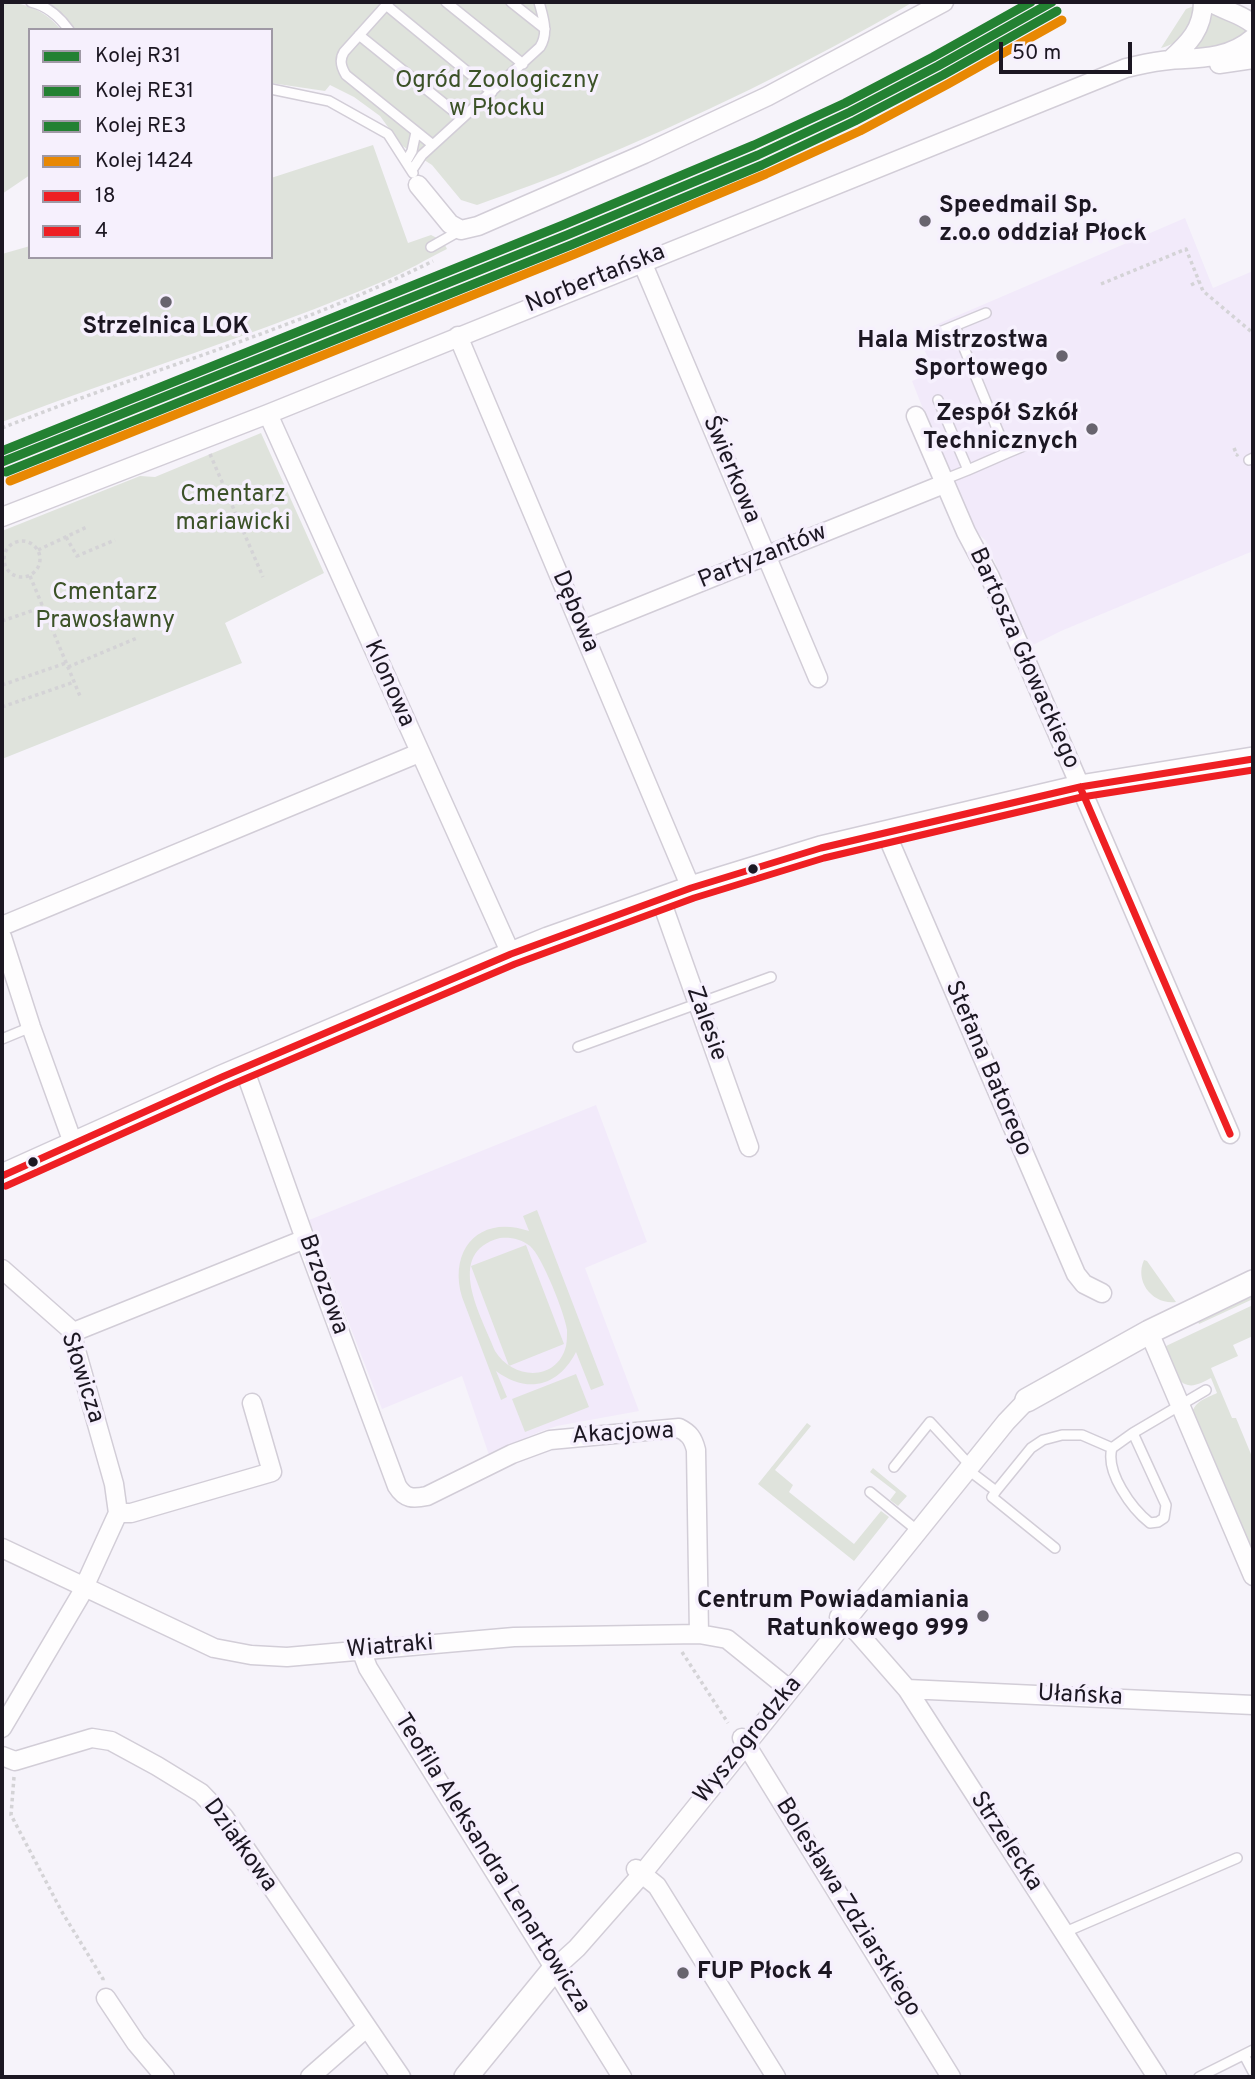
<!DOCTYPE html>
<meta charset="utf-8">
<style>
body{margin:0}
#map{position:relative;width:1255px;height:2079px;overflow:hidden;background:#f6f3fa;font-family:Overpass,sans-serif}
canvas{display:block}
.frame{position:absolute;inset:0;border:4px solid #1c1722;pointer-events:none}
.legend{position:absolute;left:28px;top:28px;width:245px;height:231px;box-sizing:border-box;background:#f6f0fd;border:2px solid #9f99a5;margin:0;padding:9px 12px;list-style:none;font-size:21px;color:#1c1722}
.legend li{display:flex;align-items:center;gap:14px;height:35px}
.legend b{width:35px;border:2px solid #9f99a5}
.scale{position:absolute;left:999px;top:42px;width:133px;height:32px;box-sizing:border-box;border:4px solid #1c1722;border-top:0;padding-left:9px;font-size:21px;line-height:24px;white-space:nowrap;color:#1c1722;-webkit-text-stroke:5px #f6f0fd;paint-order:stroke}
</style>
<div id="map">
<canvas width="1255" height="2079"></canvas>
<div class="frame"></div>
<ul class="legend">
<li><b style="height:9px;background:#238132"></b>Kolej R31</li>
<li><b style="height:9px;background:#238132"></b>Kolej RE31</li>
<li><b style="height:9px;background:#238132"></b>Kolej RE3</li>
<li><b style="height:9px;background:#e88803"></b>Kolej 1424</li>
<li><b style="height:9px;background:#ee1f23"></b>18</li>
<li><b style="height:9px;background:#ee1f23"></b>4</li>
</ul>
<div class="scale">50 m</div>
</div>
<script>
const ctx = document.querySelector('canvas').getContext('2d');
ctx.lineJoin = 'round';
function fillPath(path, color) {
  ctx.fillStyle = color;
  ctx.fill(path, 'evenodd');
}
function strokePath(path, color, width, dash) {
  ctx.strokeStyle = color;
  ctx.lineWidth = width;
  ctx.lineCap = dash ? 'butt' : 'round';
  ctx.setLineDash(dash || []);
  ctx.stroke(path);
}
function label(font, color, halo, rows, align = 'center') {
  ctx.font = font + ' Overpass,sans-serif';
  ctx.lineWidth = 7;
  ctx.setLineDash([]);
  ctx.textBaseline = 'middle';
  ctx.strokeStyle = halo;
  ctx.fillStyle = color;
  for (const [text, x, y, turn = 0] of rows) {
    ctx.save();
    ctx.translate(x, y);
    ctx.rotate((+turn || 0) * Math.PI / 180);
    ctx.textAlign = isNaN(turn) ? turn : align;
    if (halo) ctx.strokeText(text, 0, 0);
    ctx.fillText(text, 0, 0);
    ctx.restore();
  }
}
fillPath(new Path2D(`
 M1185,218L1213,288L1253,271V551L1061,631L1031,646L986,541L969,525L912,381L934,372L917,333Z
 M596,1105L647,1242L585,1268L639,1411L557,1426L539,1432L489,1455L462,1376L382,1409L309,1220Z`), '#f2eafa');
fillPath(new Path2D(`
 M2,2C25,2 46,11 61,30H30V175L2,194Z
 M47,2H913C809,63 694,119 582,165C548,180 512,192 477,205L461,200L432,165L401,145L380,116L354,97L330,85L325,91L271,83V30H75L65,16Z
 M1194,6C1197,26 1180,44 1161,48L1186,9Z
 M1213,12L1249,29C1234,46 1217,51 1195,49Z
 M373,145L408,243L431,235L443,241L447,249C427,259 407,271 386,280C260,334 129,373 2,422V254L30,246V257H271V178Z
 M261,433L324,573L225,623L242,663L2,759V531L140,476L155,477Z
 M537,1210L604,1385L591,1390L576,1352C558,1387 527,1394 496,1371L507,1397L501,1400L462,1297C448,1249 480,1214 529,1231L523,1216ZM500,1238C511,1237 521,1239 530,1246C542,1256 565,1314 567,1330C567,1335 567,1341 566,1346C557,1382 513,1380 495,1351C482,1317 443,1253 500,1238Z
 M526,1245L564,1344L509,1366L471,1266Z
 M1144,1260L1147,1261L1176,1302C1153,1305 1134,1282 1144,1260Z
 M1253,1293V1299L1199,1324L1197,1319Z
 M1253,1305V1336L1233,1345L1238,1356L1211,1368L1232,1418H1236L1253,1459V1556L1192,1414C1194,1401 1207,1398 1217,1393L1211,1378C1205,1381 1195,1387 1188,1385C1175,1383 1166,1357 1166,1346Z
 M576,1374L589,1407L525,1432L512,1399Z
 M807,1423L811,1426L775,1470L793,1485L789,1492L854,1544L881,1511L889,1517L854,1561L758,1484Z
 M873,1468L907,1496L898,1506L890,1500L896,1492L870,1472Z`), '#dfe3dc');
const service = new Path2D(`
 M31,2C48,6 59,16 69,30
 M389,2L344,52C339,60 341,67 346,75L433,145
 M446,2L523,64
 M511,2L545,29
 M386,5L492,92
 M359,35L462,118
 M271,89L329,101L388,134L413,173
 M407,160L412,151L416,132
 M412,170L422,155L540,47C549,33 543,17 539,2
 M431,247L461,230
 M925,338L986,313
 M938,400L968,470L1007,453L955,326
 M1007,453L1038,440
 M1249,460L1253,458
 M943,480L968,470
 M2,1039L31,1027
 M578,1047L771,977
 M1133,1433L1112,1448C1105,1472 1132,1509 1150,1523L1158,1522L1164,1518L1166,1505L1133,1433L1206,1390
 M894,1467L930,1422L966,1461
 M967,1469L996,1491L992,1497L1055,1548
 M996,1491L1031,1448L1043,1440L1062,1435H1082L1112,1448
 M870,1492L913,1527
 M1063,1933L1237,1858
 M1244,2055L1253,2072
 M1199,2077L1253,2050`);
const minor = new Path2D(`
 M1210,2C1224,11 1240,13 1253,24
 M1170,60C1189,43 1203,29 1203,2
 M1219,64L1253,59
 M418,185L450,224L461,230L478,226L644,154L768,96L944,2
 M642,262L818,678
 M458,336L691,888
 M268,414L511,954
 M916,416L966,532L990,577L1230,1134
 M2,517L268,414L1126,68C1140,65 1155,61 1170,60C1199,58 1229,59 1253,38
 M582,630L944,484
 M886,833L1076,1274L1084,1284L1102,1293
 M661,900L749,1147
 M2,926L419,753
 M2,937L31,1027L73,1143
 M244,1068L305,1239L397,1486C405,1499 413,1499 427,1496L512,1454L550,1440L679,1428C689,1433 693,1438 696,1450L699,1634
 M2,1269L70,1329L114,1484L118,1513L80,1596L2,1728
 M1149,1332L1253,1576
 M71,1333L305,1239
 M118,1513H131L272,1472L252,1403
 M2,1548L214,1648L251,1655L287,1657L514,1637L699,1634L727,1639L784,1685
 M839,1617L858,1633L907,1689L1157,2077
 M361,1650L368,1668L622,2077
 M907,1689L1253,1705
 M742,1738L951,2077
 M2,1756L15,1761L92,1738L111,1741L157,1766L201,1793L224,1817L401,2077
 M636,1869L657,1886L776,2077
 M555,1968L577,1948L642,1874L1006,1422L1027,1400
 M106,1998L136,2043L165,2077
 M310,2077L366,2028`);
const tertiary = new Path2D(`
 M2,1176L222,1077L511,954L548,939L691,888L821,848L1080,787L1253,759
 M1027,1400L1149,1332L1253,1282
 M466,2077L555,1968`);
strokePath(service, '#d2cdd7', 12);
strokePath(minor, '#d2cdd7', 21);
strokePath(tertiary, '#d2cdd7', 26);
strokePath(new Path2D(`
 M1101,284L1186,249L1203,291L1253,333
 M1191,285L1199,281
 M2,428C145,371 295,330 433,261
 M1234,448L1237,455L1238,454
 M210,454L263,577
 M66,537L77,556L115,540
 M4 559a18 18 0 1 1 36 0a18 18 0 1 1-36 0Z
 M38,550L87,527
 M30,576L80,696
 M2,621L43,607
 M52,628L81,615
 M68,667L137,638
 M2,685L66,663
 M2,707L74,682
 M682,1652L728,1723
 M14,1777L11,1815L62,1912L103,1979V1983`), '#d4d3d6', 3.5, [3.5, 3.5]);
strokePath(service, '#fefdfe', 9);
strokePath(minor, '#fefdfe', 18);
strokePath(tertiary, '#fefdfe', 23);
strokePath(new Path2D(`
 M1080,787L1230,1134
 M2,1176L222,1077L511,954L691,888L821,848L1080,787L1253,759`), '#ee1f23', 7);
strokePath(new Path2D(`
 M6,1186L226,1087L515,964L694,898L824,858L1082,797L1253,770`), '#ee1f23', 7);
strokePath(new Path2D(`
 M2,462L567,235L758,155L850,112L938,66L1052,2`), '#238132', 9);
strokePath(new Path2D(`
 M6,472L571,245L762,165L855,121L943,75L1057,11`), '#238132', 9);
strokePath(new Path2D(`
 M2,451L563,225L754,145L845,103L933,57L1031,2`), '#238132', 9);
strokePath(new Path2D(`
 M10,481L575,254L766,174L860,131L948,84L1062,20`), '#e88803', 9);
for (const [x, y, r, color] of [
 [925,221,7,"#68646e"],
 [166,302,7,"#68646e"],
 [1062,356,7,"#68646e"],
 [1092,429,7,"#68646e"],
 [753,869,6,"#1c1722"],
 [33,1162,6,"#1c1722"],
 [983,1616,7,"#68646e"],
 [683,1973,7,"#68646e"]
]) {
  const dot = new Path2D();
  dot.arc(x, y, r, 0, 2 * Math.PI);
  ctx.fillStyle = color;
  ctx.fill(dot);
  strokePath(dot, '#f6f0fd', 2.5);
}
label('24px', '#3c5228', '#f6f0fd', [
 ["Ogród Zoologiczny",497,82],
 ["w Płocku",497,110],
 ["Cmentarz",233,496],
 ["mariawicki",233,524],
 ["Cmentarz",105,594],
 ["Prawosławny",105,622]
]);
label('bold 24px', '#1c1722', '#f6f0fd', [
 ["Speedmail Sp.",939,207,"left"],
 ["z.o.o oddział Płock",939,235,"left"],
 ["Strzelnica LOK",166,328,"center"],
 ["Hala Mistrzostwa",1048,342],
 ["Sportowego",1048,370],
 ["Zespół Szkół",1078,415],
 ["Technicznych",1078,443],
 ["Centrum Powiadamiania",969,1602],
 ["Ratunkowego 999",969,1630],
 ["FUP Płock 4",697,1973,"left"]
], 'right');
label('24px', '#1c1722', '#f6f0fd', [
 ["Norbertańska",596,280,-22],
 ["Świerkowa",730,470,67],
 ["Partyzantów",763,558,-22],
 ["Dębowa",574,612,67],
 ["Bartosza Głowackiego",1023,659,66],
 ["Klonowa",388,684,66],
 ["Zalesie",705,1024,70],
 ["Stefana Batorego",987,1069,67],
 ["Brzozowa",322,1285,70],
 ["Słowicza",81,1378,72],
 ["Akacjowa",623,1435,-3],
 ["Wiatraki",390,1648,-5],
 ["Ułańska",1080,1697,3],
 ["Wyszogrodzka",749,1741,-51],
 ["Strzelecka",1005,1842,57],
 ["Działkowa",239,1846,54],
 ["Teofila Aleksandra Lenartowicza",491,1864,58],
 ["Bolesława Zdziarskiego",847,1908,58]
]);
</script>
